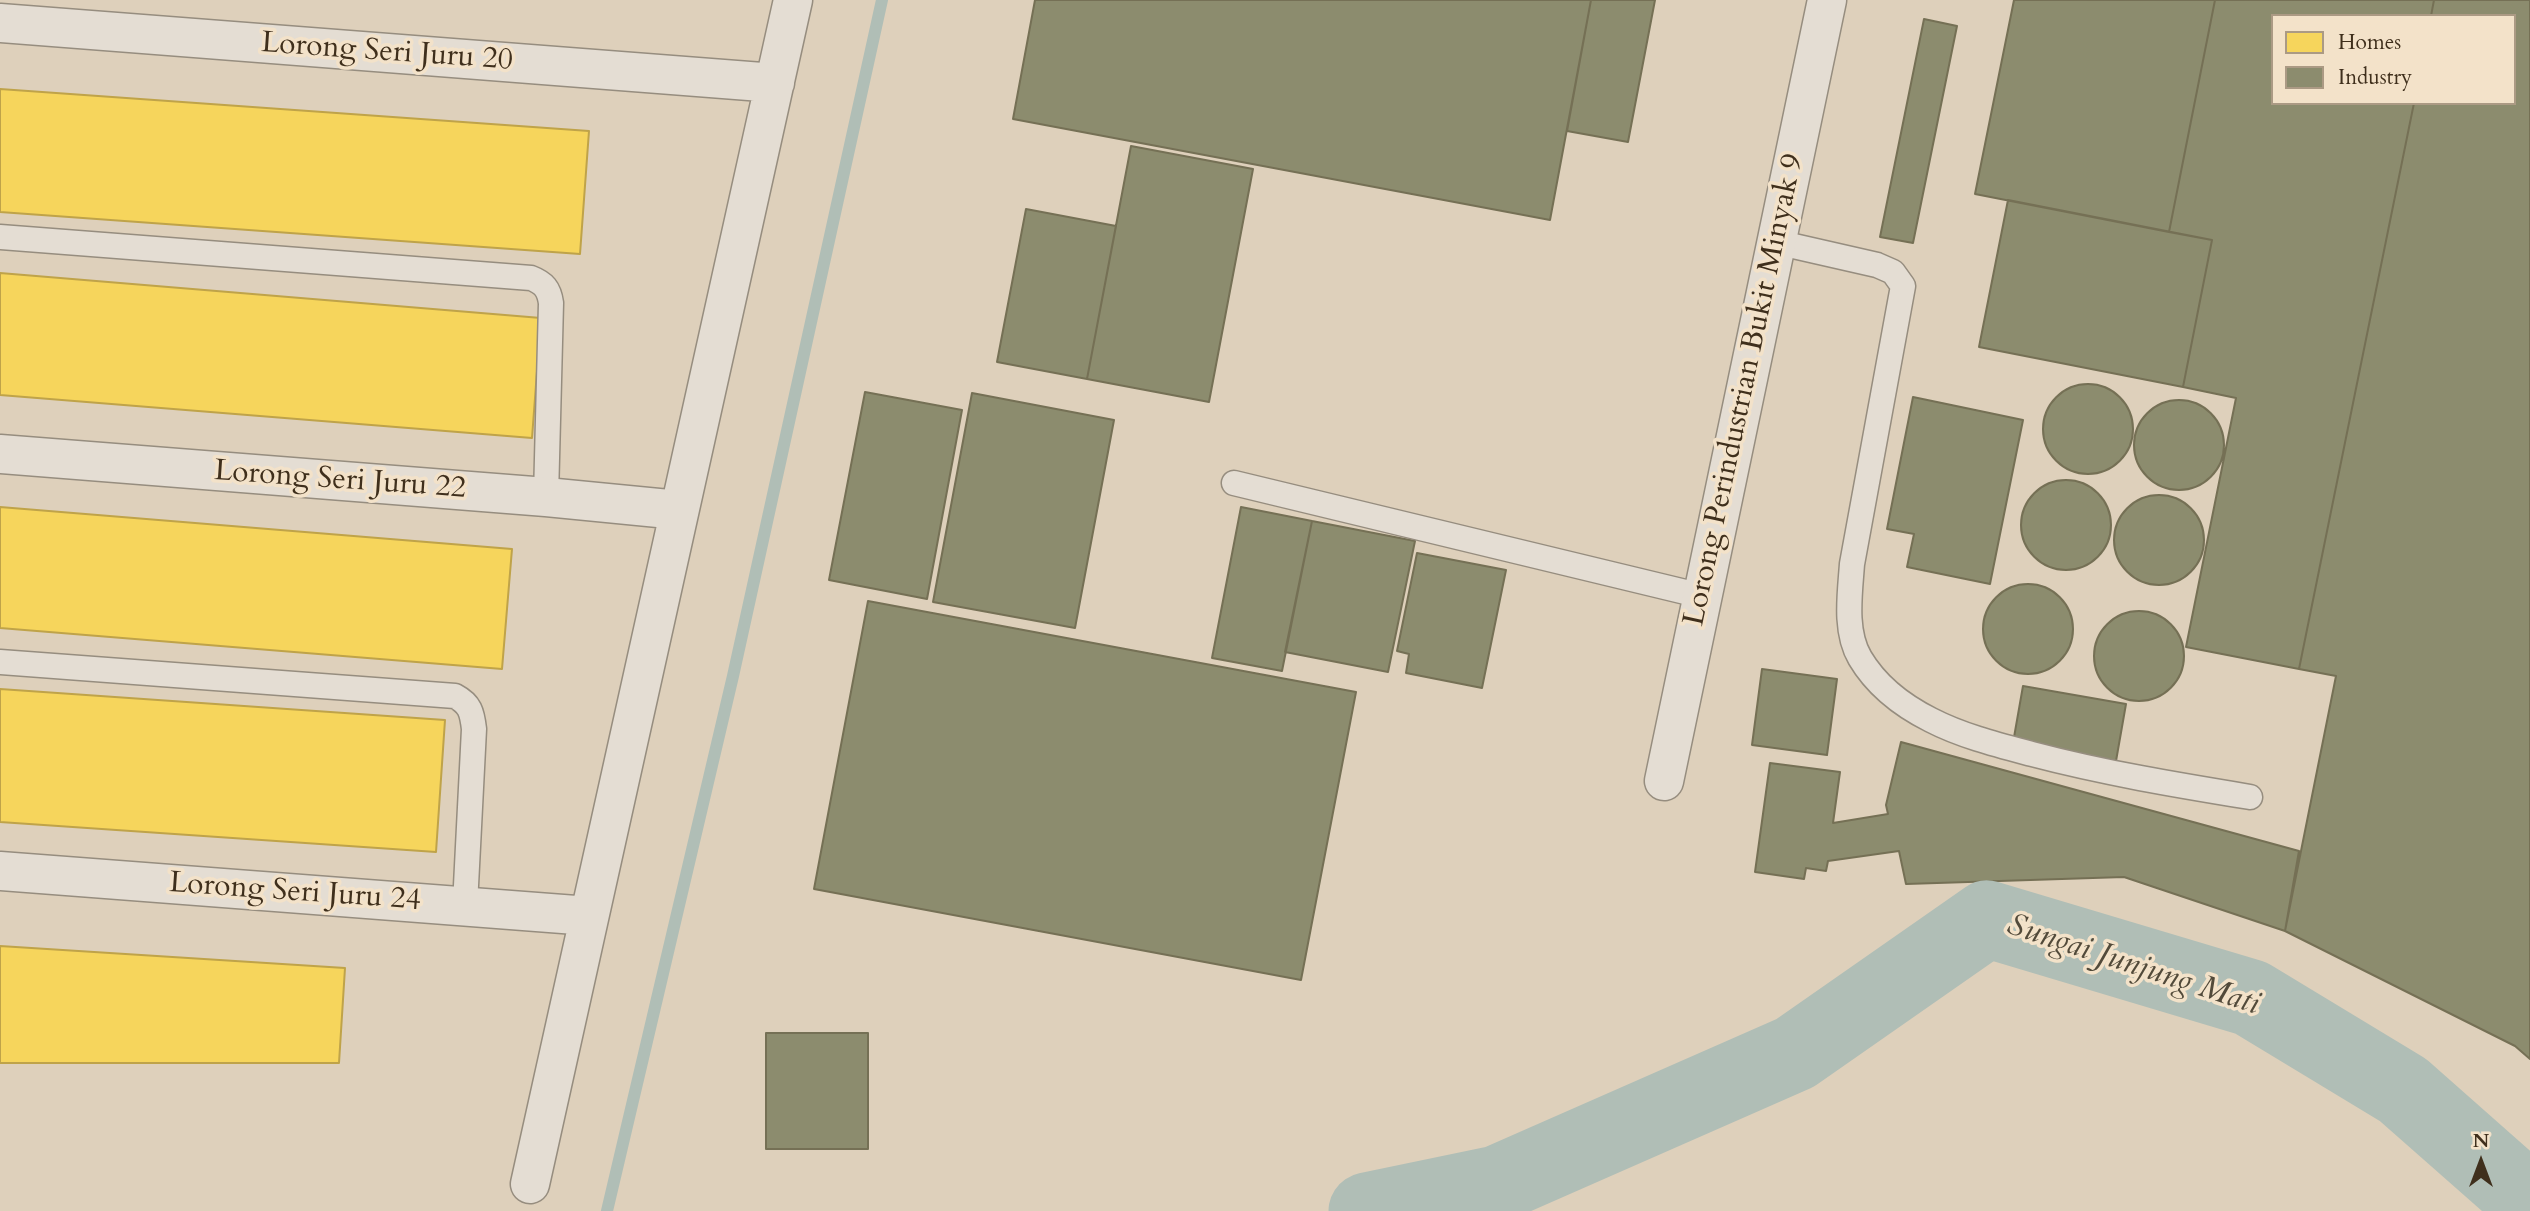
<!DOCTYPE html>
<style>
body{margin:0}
#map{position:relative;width:2530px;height:1211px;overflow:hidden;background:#ded0bb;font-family:Cardo,serif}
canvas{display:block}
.legend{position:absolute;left:2271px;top:14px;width:245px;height:91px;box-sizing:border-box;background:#f3e2c9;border:2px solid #ab9a84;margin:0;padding:9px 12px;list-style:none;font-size:21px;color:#3f2f1c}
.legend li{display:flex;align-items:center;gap:14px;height:35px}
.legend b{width:35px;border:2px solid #ab9a84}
.north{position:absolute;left:2446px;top:1127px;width:70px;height:70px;-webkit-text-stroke:5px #f3e2c9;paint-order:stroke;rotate:0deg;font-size:19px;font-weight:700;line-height:28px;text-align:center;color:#3f2f1c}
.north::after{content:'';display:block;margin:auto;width:24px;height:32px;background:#3f2f1c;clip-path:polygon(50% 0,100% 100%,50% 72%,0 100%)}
</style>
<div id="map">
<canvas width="2530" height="1211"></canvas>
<ul class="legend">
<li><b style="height:19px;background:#f6d55c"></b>Homes</li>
<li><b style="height:19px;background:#8c8c6e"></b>Industry</li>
</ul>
<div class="north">N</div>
</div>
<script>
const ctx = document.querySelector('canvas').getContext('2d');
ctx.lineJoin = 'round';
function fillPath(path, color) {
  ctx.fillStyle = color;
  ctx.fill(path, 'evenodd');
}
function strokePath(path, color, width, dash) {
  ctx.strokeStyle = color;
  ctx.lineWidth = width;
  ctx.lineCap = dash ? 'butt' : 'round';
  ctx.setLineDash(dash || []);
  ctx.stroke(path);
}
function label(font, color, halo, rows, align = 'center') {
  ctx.font = font + ' Cardo,serif';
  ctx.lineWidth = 7;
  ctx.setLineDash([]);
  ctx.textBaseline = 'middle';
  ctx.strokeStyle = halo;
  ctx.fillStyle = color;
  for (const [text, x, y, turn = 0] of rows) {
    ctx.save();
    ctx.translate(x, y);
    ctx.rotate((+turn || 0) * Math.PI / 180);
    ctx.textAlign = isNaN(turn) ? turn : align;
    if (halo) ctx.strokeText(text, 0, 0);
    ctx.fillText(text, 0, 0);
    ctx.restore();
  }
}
const homes = new Path2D(`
 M0,89L589,131L580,254L0,212Z
 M0,273L541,318L532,438L0,395Z
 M0,507L512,549L502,669L0,628Z
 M0,689L445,720L436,852L0,822Z
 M0,946L345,968L339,1063H0Z`);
fillPath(homes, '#f6d55c');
strokePath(homes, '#bfa349', 2);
const industry = new Path2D(`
 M1035,0H1591L1550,220L1013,119Z
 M1591,0H1655L1628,142L1567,131Z
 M2014,0H2215L2169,232L1975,194Z
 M2215,0H2434L2431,16H2273V103H2414L2299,669L2186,647L2236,398L2183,387L2212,240L2169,232Z
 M2434,0H2530V1059L2515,1046L2285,931L2336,676L2299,669L2414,103H2514V16H2431Z
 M1924,19L1957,26L1913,243L1880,237Z
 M1131,146L1253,169L1209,402L1087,379Z
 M2008,200L2212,240L2183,387L1979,347Z
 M1026,209L1116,226L1087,379L997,362Z
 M2043 429a45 45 0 1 1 90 0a45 45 0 1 1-90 0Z
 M865,392L962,410L927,599L829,580Z
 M972,393L1114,420L1075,628L933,602Z
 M1913,397L2023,420L1990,584L1907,567L1914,534L1887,529Z
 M2134 445a45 45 0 1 1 90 0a45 45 0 1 1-90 0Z
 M2021 525a45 45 0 1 1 90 0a45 45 0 1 1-90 0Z
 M2114 540a45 45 0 1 1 90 0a45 45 0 1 1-90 0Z
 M1241,507L1312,521L1282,671L1212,658Z
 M1312,521L1415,541L1388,672L1285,652Z
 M1417,553L1506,570L1482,688L1406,673L1409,654L1397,651Z
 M1983 629a45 45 0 1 1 90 0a45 45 0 1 1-90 0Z
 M868,601L1356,692L1301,980L814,889Z
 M2094 656a45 45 0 1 1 90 0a45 45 0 1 1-90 0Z
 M1762,669L1837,679L1827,755L1752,745Z
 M2023,686L2126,704L2116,761L2013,743Z
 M1901,742L2299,851L2285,931L2124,877L1906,884L1899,851L1828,861L1826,871L1806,868L1804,879L1755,872L1770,763L1840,772L1833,823L1888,814L1886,805Z
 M766,1033H868V1149H766Z`);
fillPath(industry, '#8c8c6e');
strokePath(industry, '#757055', 2);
strokePath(new Path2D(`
 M607,1211L733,676L882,0`), '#b0beb6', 12);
strokePath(new Path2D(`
 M1367,1211L1497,1184L1795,1053L1987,919L2251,998L2403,1090L2530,1202`), '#b0beb6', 77);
const service = new Path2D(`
 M0,237L531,278C544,283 549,289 551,303L546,497
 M1776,242L1877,265L1893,272L1903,286L1852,564C1850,593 1844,631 1860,658C1876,685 1903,706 1931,720C1962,736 1998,745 2032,754C2104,773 2177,785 2250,797
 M1234,483L1702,596
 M0,662L455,696C470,704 472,712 474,729L465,905`);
const minor = new Path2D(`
 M0,23L775,83
 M0,454L546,497L679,510
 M1664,781L1827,0
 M0,871L589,916
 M530,1184L793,0`);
strokePath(service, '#968d7f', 27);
strokePath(minor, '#968d7f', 41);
strokePath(service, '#e4ddd3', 24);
strokePath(minor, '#e4ddd3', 38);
label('30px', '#3f2f1c', '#f3e2c9', [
 ["Lorong Seri Juru 20",387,53,4],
 ["Lorong Perindustrian Bukit Minyak 9",1745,390,-78],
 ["Lorong Seri Juru 22",340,481,4],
 ["Lorong Seri Juru 24",295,893,4]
]);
label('italic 32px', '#524a3a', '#f3e2c9', [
 ["Sungai Junjung Mati",2133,966,18]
]);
</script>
